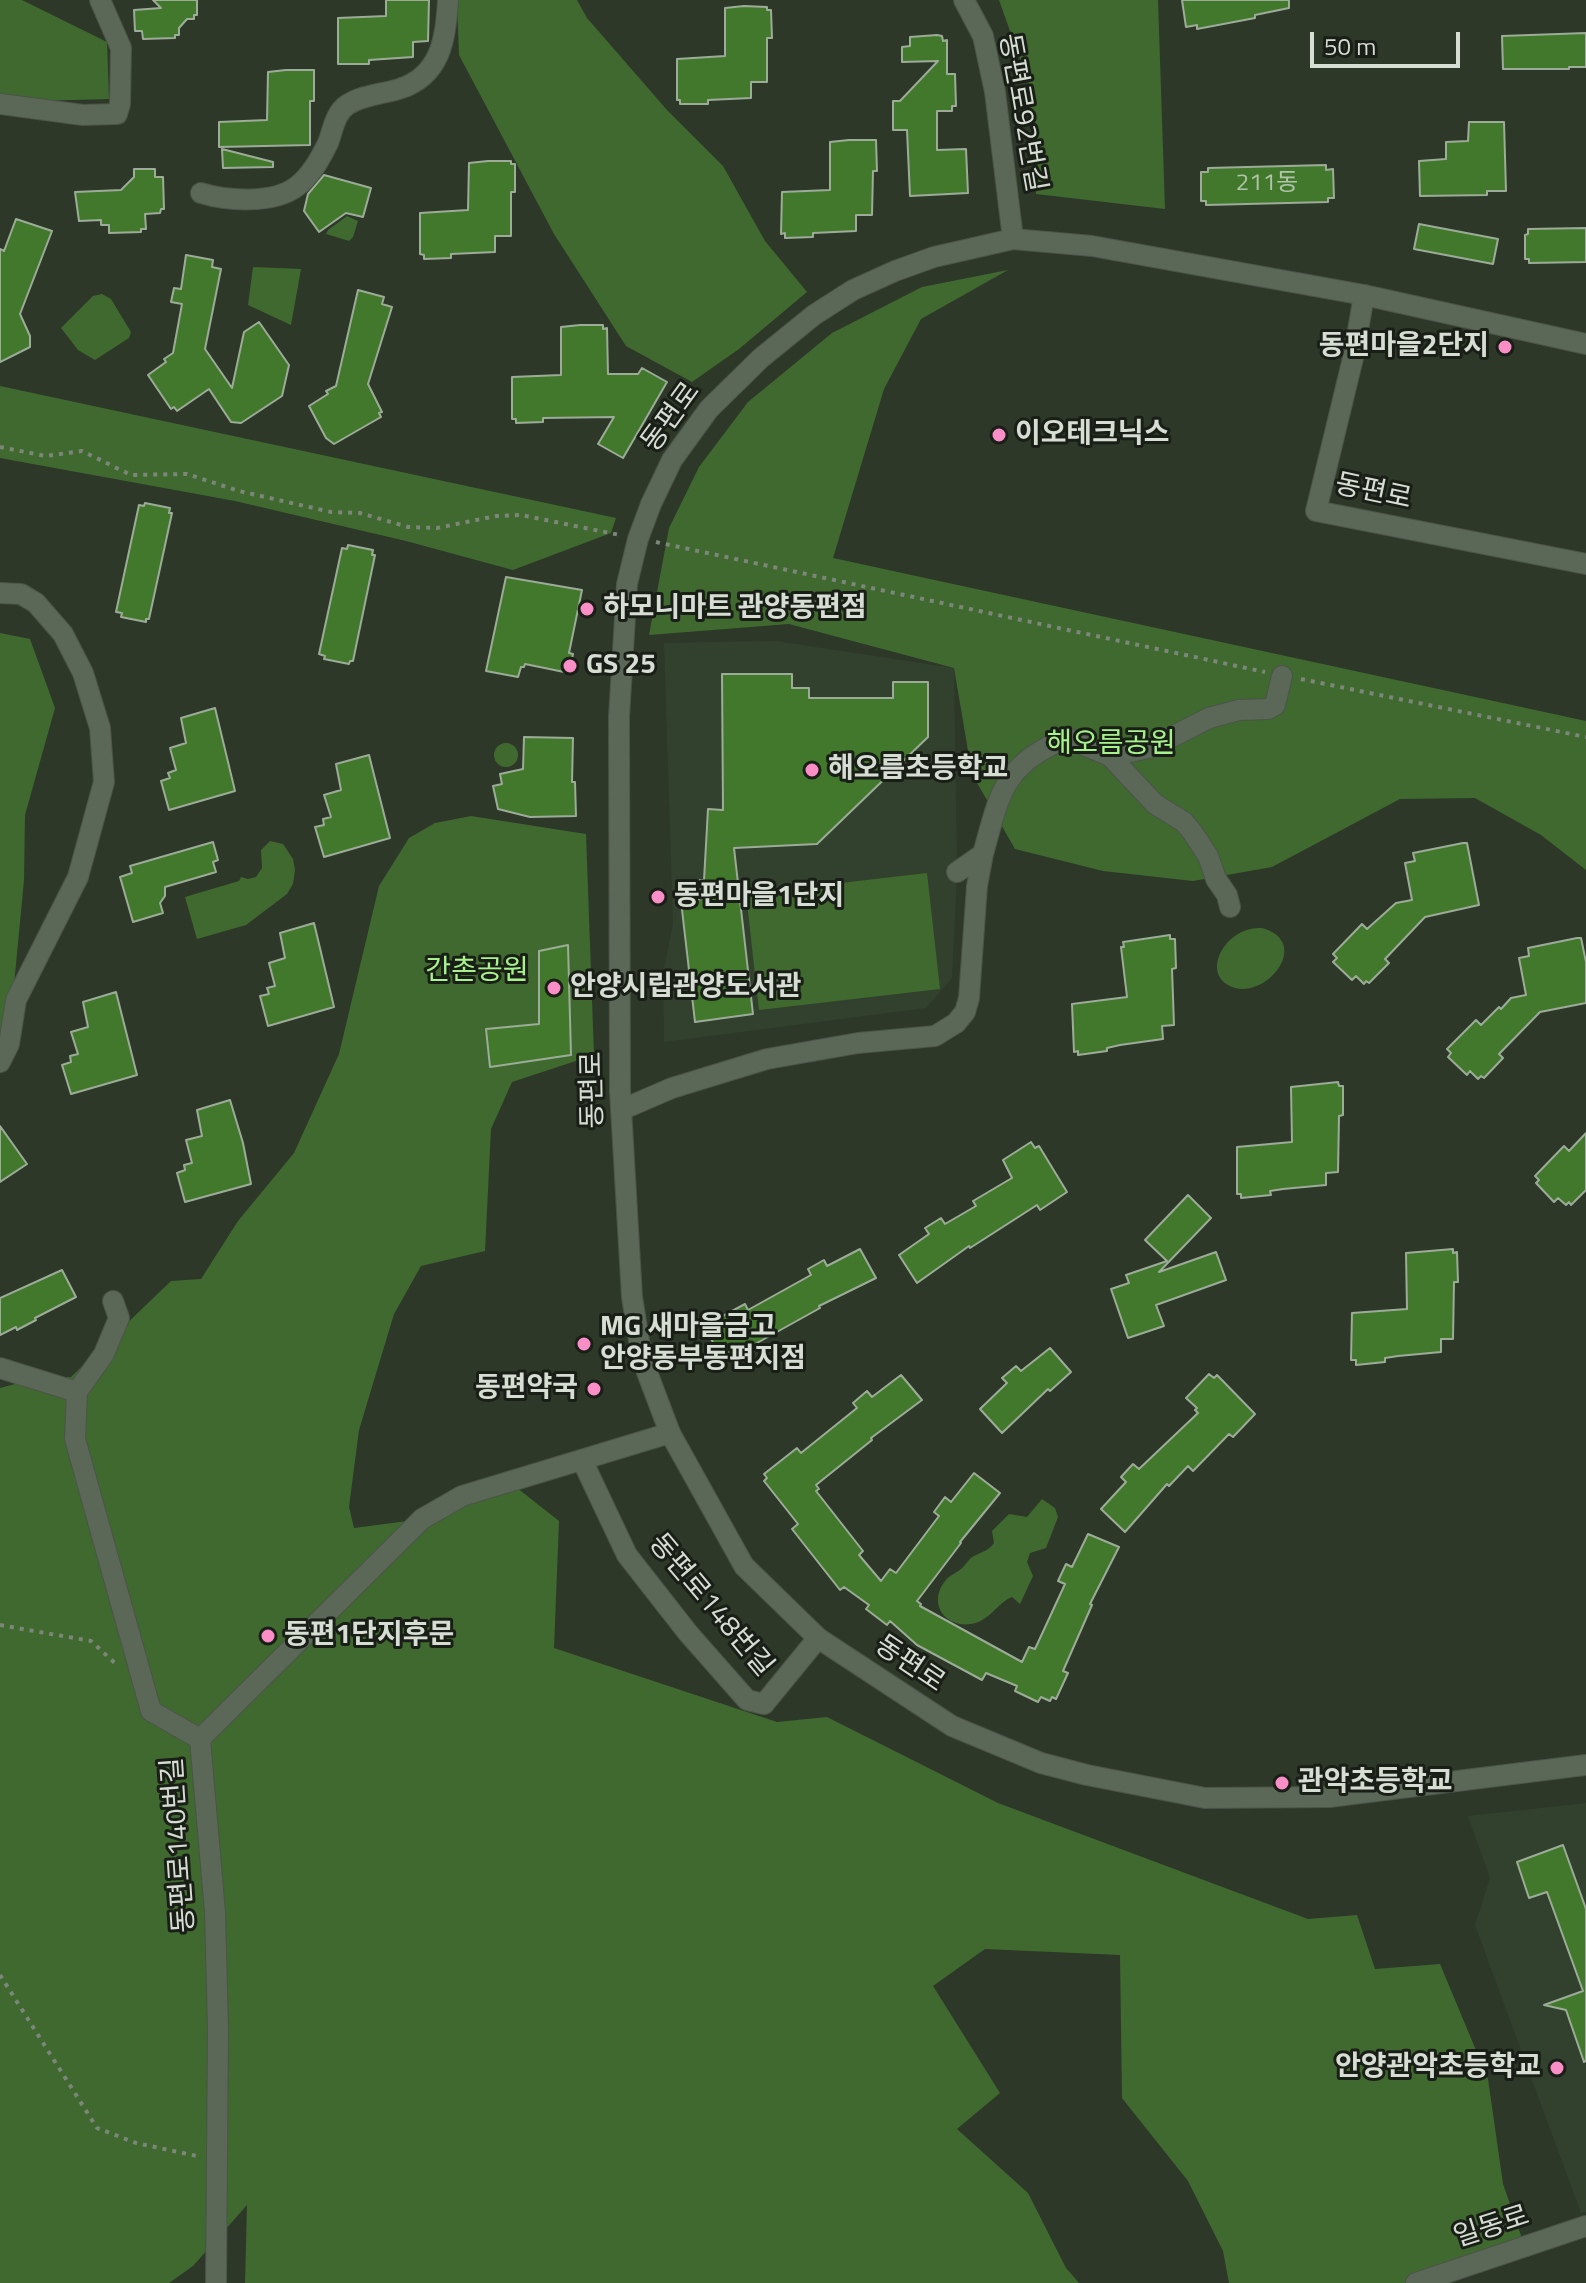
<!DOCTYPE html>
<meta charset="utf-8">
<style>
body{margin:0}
#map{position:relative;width:1586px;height:2283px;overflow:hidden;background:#2d3829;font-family:"Titillium Web",sans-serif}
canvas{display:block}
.scale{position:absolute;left:1310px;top:32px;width:150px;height:36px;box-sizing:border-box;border:4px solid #d6ddd3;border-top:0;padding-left:10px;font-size:24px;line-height:28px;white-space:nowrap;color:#d6ddd3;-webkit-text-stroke:6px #191e17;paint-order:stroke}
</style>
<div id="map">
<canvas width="1586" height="2283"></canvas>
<div class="scale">50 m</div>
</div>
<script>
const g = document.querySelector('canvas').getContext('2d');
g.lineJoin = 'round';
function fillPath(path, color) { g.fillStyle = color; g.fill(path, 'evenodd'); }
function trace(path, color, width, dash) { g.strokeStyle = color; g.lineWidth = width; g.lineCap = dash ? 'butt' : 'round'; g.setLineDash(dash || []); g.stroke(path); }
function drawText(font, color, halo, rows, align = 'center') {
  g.font = font + ' "Titillium Web","Noto Sans KR",sans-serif'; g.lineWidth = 6; g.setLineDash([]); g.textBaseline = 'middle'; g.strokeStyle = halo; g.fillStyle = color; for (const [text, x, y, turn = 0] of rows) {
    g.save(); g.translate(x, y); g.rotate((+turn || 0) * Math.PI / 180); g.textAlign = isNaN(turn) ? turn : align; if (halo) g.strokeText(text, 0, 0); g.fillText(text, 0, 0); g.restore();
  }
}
fillPath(new Path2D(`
 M776,641L954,668L957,872L952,978L926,1008L664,1042L663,974L673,924L664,643Z
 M1586,1803V2212L1581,2213L1475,1925L1490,1878L1468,1816Z`), '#32412d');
fillPath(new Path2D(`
 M0,0H22L107,42L109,99L0,102Z
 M457,0H577L587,18L667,110L723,166L765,241L807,292L739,349L692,382L626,346L554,234L459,55Z
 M999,0H1158L1165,209L1036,194L1029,84Z
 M347,216L358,221L353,237L349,241L326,234L328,230Z
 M253,267L301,269L291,325L248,305Z
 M1008,270L921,319L884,389L833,558L1586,721V870L1541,835L1475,798L1400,799L1272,867L1193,881L1103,871L1015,849L972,774L954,668L789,624L649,635L669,528L699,467L748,402L832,333L922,287Z
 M102,294L111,299L131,332L129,338L95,360L78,350L61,328L93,296Z
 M0,386L616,518L611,533L513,570L406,541L235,501L0,458Z
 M0,633L30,639L55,708L25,815L24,880L12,1006L0,1033Z
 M494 755a12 12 0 1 1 24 0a12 12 0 1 1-24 0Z
 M471,816L586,834L594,1055L512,1082L491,1129L485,1251L421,1266L394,1314L359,1430L349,1507L354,1528L423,1519L512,1484L559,1521L554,1648L777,1722L827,1717L998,1803L1308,1919L1357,1915L1375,1969L1440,1964L1488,2079L1503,2184L1524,2244L1422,2283H1229L1223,2251L1188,2181L1122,2098L1120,1955L985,1949L933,1986L1000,2093L957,2129L1028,2193L1066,2268L1079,2283H245L247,2205L193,2266L169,2283H0V1388L30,1380L71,1377L171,1281L201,1279L238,1221L294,1153L339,1054L379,886L409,838L435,823Z
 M270,841L283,844L293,859L295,870L293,884L287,894L246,925L197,939L185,897L239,881L241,877L248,879L256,877L262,868L261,850Z
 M927,873L940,989L759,1010L746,894Z
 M1262,928C1315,943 1262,1005 1228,985C1206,972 1221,943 1238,934C1246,929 1253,928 1262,928Z
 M1042,1499L1055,1508L1058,1517L1046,1548L1030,1553L1027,1562L1033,1576L1020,1604L1012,1597C997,1603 990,1621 971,1624C944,1628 927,1602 946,1580C950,1575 956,1573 961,1569C965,1566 969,1558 974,1556C983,1551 987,1552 994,1543L992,1531L1009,1514L1027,1517Z`), '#406930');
const building = new Path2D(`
 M153,0H197V15H194V19H187L179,28V35H175V38L143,39L142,31H135L134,10L161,8Z
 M386,0H429L428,41L413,42V57L369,60V64H338V18L386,16Z
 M1182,0H1289V8L1255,15V18L1197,29V25L1186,27Z
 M744,6L767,7V10H771L772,38H767V82H751V98L708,100V104H680V100H677V59L725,56V8Z
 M1586,33V67H1569V69H1503L1502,36Z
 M937,35L942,36L943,41L947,40V74H955L956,106H952V111H937V150L966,149L968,193L910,196L907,130H893V101H900L938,61L902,62V47L910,46V37Z
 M286,70H314V101H310V145L219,147V122L267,120L268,72Z
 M1469,122H1504L1506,191H1487V195L1420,196L1419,161L1446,159V142L1468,141Z
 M849,140H876L877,171H873L872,215H856V231L813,233V237L785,238V233L781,234L782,192L830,190V142Z
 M222,149L273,162V167L223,168Z
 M488,161H511V164H515V192H511V236H495V252L451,254V258L424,259V255L420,254V213L468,210L469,163Z
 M1326,165V170L1333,169L1334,198H1328V202L1206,205V201H1201V172H1208V168Z
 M134,169H155V177H163L164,209H161L160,213L145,214L146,229H141V232L109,233V225H101V220L79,221L75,192L121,190L134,177Z
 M324,175L371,188L363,217L346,213L319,232L304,211L308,194Z
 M16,219L52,231L20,314L30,336V347L0,362V249L4,251Z
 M1419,224L1498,239L1493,264L1414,249Z
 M1586,228V262L1529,263V259H1525V235L1528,234V229Z
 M186,255L213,260L212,267L221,269L205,349L232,388L244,332L259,322L289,365L282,396L241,423L231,422L209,389L177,411L174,407L171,409L148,375L166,362L164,359L173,353L182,304L171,302L174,288L181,289Z
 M358,290L384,297L382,304L392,307L368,384L382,412L379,413L381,417L334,444L326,438L309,406L328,394L326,391L336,386Z
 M580,325H603V329L607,328L608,374H638L642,368L667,382L623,458L598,444L614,417L543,418V422L516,423V419H512V377L561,375V327Z
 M145,503L170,508L169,513H172L149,619H146V622L121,617L122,613L116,612L139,505L144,506Z
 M348,545L373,550L372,555H375L353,661H350L349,664L324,659L325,656L319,654L342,548L347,549Z
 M506,577L582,590L569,653L573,654L569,673L525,664L524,667H521L518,677L486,671Z
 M722,674H792V688H809V698H893V682H928V737L817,844L734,848L753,1014L695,1022L681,901L703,899L700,880H704L708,809L723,810Z
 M215,708L235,791L169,810L161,781L170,778L168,773L176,770L170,748L186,743L181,718Z
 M524,737L573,738L572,782H575L576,816L530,817L498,809L493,786L502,784L500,774L523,769Z
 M369,755L390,838L324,857L315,827L324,825L323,819L331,817L324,795L341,790L336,764Z
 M213,842L218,860L213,862L216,872L165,887V896L160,903L163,913L133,922L120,877L132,873L130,866Z
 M1463,843H1467L1479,905L1425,917L1385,959L1389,963L1369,983L1366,981L1364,984L1356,976L1352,980L1333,962L1337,958L1333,954L1362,924L1367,929L1396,903L1412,900L1405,863L1415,861L1413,853Z
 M314,923L334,1007L268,1026L260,996L269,994L267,988L275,986L269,963L285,958L280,933Z
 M1170,935V939H1175L1176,968L1172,969L1174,1025L1162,1026L1163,1039L1120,1045L1107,1048V1051L1078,1055V1051L1074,1052L1072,1004L1127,997L1121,947H1124L1123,942Z
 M1577,938H1581L1586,962V1003L1540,1012L1499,1054L1503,1058L1484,1078L1481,1076L1478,1079L1470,1071L1467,1075L1448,1057L1451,1053L1447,1049L1476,1020L1481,1025L1499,1007L1501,1009L1511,998L1526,995L1519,958L1529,956L1528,948Z
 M568,945L571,1055L490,1067L486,1029L539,1024V951Z
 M116,992L137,1075L71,1094L62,1065L71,1062L70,1056L78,1054L71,1032L88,1027L83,1002Z
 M1338,1082L1339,1086H1343V1115L1339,1116L1338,1172L1326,1173V1185L1283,1189L1270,1191L1271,1195L1241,1198V1194H1237V1147L1292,1142L1291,1087Z
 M230,1100L243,1143L251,1184L185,1202L177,1173L185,1170L184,1165L192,1163L186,1140L202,1136L197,1110Z
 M0,1126L27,1164L0,1182Z
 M1586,1133V1190L1571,1205L1569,1202L1566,1205L1558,1198L1554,1202L1536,1183L1539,1180L1535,1176L1564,1146L1569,1151Z
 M1031,1142L1035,1148L1039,1146L1067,1192L1040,1210L1037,1205L970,1248L969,1246L917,1283L899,1255L929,1234L925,1228L941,1218L945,1224L976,1206L973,1201L1012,1178L1003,1160Z
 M1188,1195L1211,1218L1159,1272L1216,1252L1226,1280L1156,1305L1164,1326L1128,1338L1111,1289L1129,1283L1126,1275L1167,1261L1145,1240Z
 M860,1249L876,1278L819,1306L820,1308L757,1343L760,1348L735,1362L733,1358L729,1360L724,1351L719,1354L707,1331L711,1328L708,1324L745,1304L748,1310L811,1275L808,1269L824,1260L827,1266Z
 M1453,1249V1253L1457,1252L1458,1282H1454L1453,1339H1441V1352L1398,1356L1385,1358V1362L1356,1365V1360H1351L1352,1313L1407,1309L1406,1253Z
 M62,1270L76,1297L35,1318L36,1320L17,1330L16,1327L0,1335V1298Z
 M1050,1348L1071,1372L1050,1391L1048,1389L1002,1433L980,1409L1007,1383L1002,1378L1016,1366L1021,1371Z
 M1209,1374L1214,1378L1217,1375L1255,1414L1233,1437L1229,1434L1193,1471L1188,1466L1169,1486L1167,1484L1125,1532L1101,1509L1126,1482L1121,1477L1133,1464L1139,1469L1198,1413L1195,1410L1197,1408L1186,1398Z
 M901,1375L922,1400L871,1438L872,1440L816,1485L819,1489L816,1491L863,1551L859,1555L881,1581L890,1569L896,1573L939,1516L934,1512L945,1497L951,1502L974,1473L1000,1493L960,1542L961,1543L917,1601L921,1604L920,1606L1022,1662L1029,1647L1035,1649L1065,1584L1058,1581L1066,1564L1072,1567L1088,1534L1119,1547L1090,1604L1092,1605L1063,1671L1068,1673L1056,1699L1052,1697L1050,1701L1041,1697L1038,1702L1015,1691L1017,1686L986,1673L982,1680L917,1645L890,1621L887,1625L866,1609L869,1605L844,1587L840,1590L792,1529L798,1524L764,1481L767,1478L764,1474L797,1448L801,1453L857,1408L853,1403L867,1391L872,1397Z
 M1563,1845L1586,1909V2061L1584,2062L1566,2010L1544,2005L1583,1991L1547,1892L1529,1898L1517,1862Z`);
fillPath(building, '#41782b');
trace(building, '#9dab99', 2);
const street = new Path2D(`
 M964,0L983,36L995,92L1013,239
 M0,104L83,115L117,114L120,104L121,48L100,0
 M201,193C227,201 273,204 296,187C311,176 320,159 328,143C333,130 335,113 347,105C362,95 382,94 399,89C441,76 446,38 448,0
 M1364,295L1354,354L1316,511L1586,564
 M0,593L21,594L36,603L63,634L83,673L100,728L104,782L78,877L16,1000L9,1044L0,1062
 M1110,756L1155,804L1184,822L1193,833L1208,856L1216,879L1227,895L1230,907
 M957,872L983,854C1000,793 1003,764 1067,738L1110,756L1121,754L1152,747L1209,718L1239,710L1268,709L1275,705L1282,676
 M621,1110L672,1088L767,1059L858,1043L935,1036L956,1023L965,1012L969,998L977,886L983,854
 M113,1301L119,1318L104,1354L77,1392L75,1439L151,1711L200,1739
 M0,1368L77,1392
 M582,1460L627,1555L688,1633L747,1700L764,1704L818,1638
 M216,2283L218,2029L215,1912L200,1739L422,1519L462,1496L670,1433`);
const secondary = new Path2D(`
 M1586,344L1364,295L1092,246L1013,239L934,257L895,271L853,290L814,315L761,358L709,409L672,460L651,504L638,539L627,584L619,717L620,1091L632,1297L642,1359L670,1433L744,1566L818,1638L952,1726L1041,1763L1087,1775L1205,1798L1329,1797L1586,1765
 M1416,2283L1586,2226`);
trace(street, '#4b5448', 22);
trace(secondary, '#4b5448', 22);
trace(new Path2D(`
 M0,447L46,456L82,451L131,475L187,474L239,491L331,512L360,513L408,527L437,528L496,516L521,515L620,535
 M656,542L1265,672
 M1301,679L1586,737
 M0,1625L91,1641L117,1665
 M0,1975L97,2128L136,2143L197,2156`), '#7c8679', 4, [4, 6]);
trace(street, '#5b6757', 20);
trace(secondary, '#5b6757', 20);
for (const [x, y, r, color] of [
 [1505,347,8,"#fa8fc8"],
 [999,435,8,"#fa8fc8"],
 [587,609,8,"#fa8fc8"],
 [570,666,8,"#fa8fc8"],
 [812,770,8,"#fa8fc8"],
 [658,897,8,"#fa8fc8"],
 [554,988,8,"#fa8fc8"],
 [584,1344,8,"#fa8fc8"],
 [594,1389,8,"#fa8fc8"],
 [268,1636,8,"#fa8fc8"],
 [1282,1783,8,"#fa8fc8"],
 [1557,2068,8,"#fa8fc8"]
]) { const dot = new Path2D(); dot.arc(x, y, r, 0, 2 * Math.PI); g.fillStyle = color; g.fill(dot); trace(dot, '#191e17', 3); }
drawText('24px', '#b1c4a9', null, [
 ["211동",1267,184]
]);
drawText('28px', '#d6ddd3', '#191e17', [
 ["동편로92번길",1021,113,80],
 ["동편로",672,418,-54],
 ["동편로",1373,493,12],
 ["동편로",594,1090,-91],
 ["동편로148번길",710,1606,50],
 ["동편로",909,1665,34],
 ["동편로140번길",180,1845,-94],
 ["일동로",1492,2228,-18]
]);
drawText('bold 28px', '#d6ddd3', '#191e17', [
 ["동편마을2단지",1489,347,"right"],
 ["이오테크닉스",1015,435],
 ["하모니마트 관양동편점",603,609],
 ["GS 25",586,666],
 ["해오름초등학교",828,770],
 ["동편마을1단지",674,897],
 ["안양시립관양도서관",570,988],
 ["MG 새마을금고",600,1328],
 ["안양동부동편지점",600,1360],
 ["동편약국",578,1389,"right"],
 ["동편1단지후문",284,1636],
 ["관악초등학교",1298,1783],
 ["안양관악초등학교",1541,2068,"right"]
], 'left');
drawText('28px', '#a7f28c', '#191e17', [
 ["해오름공원",1111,745],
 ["간촌공원",477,972]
]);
</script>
